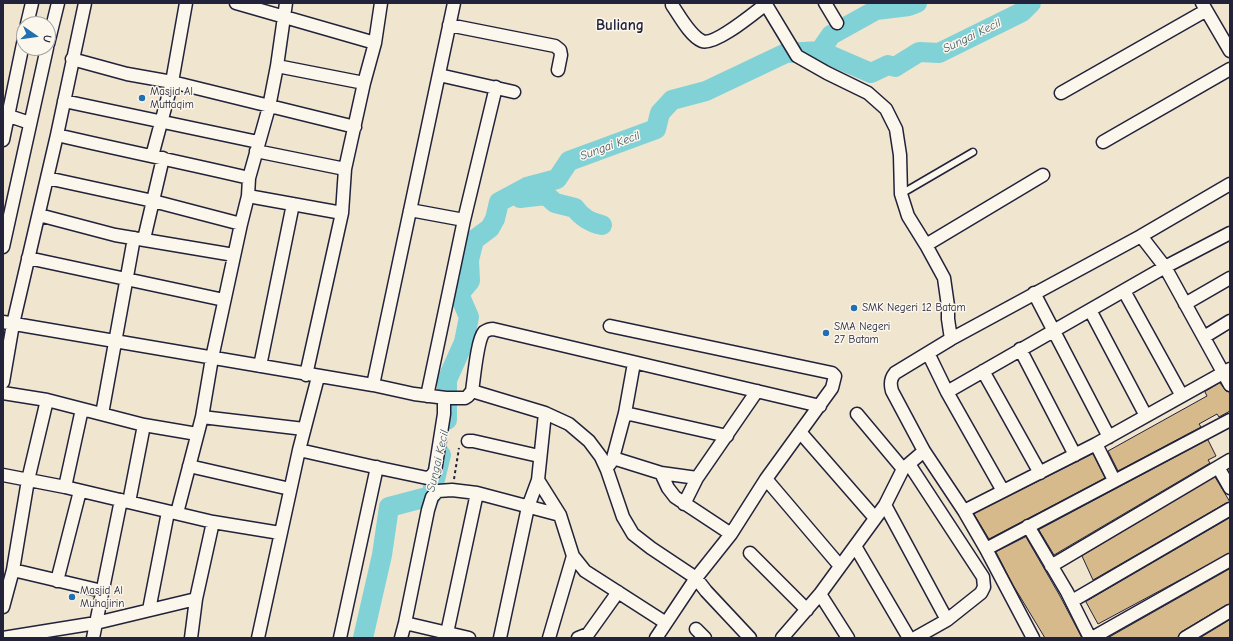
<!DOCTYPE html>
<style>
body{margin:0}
#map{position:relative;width:1233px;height:641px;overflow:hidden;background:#f0e5cf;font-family:"Comic Neue",sans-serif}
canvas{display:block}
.frame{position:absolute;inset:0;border:4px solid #22223b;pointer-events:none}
.north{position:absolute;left:16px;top:16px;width:40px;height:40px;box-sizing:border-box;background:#fbf7ec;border:1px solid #a4a2a5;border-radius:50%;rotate:103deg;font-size:11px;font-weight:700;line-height:16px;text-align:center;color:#22223b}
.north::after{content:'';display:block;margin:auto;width:14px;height:18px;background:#1f6fb2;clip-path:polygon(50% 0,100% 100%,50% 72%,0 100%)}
</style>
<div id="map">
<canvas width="1233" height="641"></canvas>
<div class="frame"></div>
<div class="north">U</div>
</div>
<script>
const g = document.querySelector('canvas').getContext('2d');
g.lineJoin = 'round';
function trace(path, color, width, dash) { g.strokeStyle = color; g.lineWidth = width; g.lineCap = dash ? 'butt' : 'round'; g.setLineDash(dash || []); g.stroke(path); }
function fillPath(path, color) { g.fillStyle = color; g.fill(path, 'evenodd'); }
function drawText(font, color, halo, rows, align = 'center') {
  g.font = font + ' "Comic Neue",sans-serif'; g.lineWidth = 3; g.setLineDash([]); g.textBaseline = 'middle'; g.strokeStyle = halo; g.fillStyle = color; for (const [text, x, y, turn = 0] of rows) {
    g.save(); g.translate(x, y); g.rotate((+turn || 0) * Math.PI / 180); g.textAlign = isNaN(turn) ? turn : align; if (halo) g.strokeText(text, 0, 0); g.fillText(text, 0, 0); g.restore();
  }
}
trace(new Path2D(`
 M820,51L831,35L876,10L909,6L917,3
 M520,198L546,195L555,203L575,208C581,217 592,223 602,225
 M447,420V380L464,342L469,317L459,294L470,281L469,260L474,240L490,228L495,219L499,202L527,187L557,179L569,161L656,129L660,113L672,100L706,91L786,53L820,51L871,73L888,65L895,67L919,52L939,53L1022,12L1031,3
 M363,638L382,555L389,507L431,496L441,455`), '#81d2d7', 20);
const building = new Path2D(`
 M1220,383L1226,391L1230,392V411L1219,417L1217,414L1199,424L1201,427L1118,471L1108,451L1207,396L1205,392Z
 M1208,440L1216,456L1208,460L1210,463L1054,555L1039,530Z
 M1093,454L1105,478L989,539L974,514Z
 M1215,477L1230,502L1226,503L1093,580L1082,556Z
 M1230,518V553L1098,624L1086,602Z
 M1026,537L1060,596L1082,638H1045L1013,585L996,552Z
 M1230,569V604L1226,605L1181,632L1178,638H1108Z
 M1230,620V638H1200Z`);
fillPath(building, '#d6ba8b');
trace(building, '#22223b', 1);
const lane = new Path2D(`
 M901,194L973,152`);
const street = new Path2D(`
 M236,3L375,43
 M765,3L797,56L827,73L868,93L886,109L896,129L900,155L901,194L908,216L926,245L944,278L948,306V319L951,339
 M825,3L837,23
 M1202,3L1230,51
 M672,5C679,15 690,36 702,41C715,46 754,13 766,4
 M27,24L32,3
 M449,25L555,46L560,50L561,55L558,70
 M48,44L58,3
 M72,59L127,74L172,82L355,127
 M277,66L364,83
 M439,75L514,92
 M1061,93L1205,11
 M64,101L258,142
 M3,114L30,123
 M57,135C121,150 185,163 249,178
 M3,140L24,39
 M1103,142L1230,69
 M256,151L345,169
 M152,156L172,82L186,3
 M47,178L153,201L241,224
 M248,196L342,213
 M410,210L464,220
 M39,215L115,235L234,255
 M1141,236L1165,267L1230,385
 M144,239L163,158
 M926,245L1043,175
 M3,247L47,48
 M28,258L224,300
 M1124,291L1182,396
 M1034,293L1109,437
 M1185,304L1230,278
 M1090,310L1146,416
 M3,322L373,385L414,394L446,398H465L468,396L472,391L545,413L569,424L589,441L601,457L607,470L623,517L633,534L651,548L696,578L706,591L750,638
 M610,326L832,373L835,376L832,388L766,479L731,534L696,578L656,638
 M1204,337L1230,321
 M1020,349L1075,455
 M928,353L947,392L1003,491
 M260,366L293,204
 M983,371L1040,473
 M306,375L342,213L345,169L364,83L375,43L381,3
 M3,382L13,324L57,135L85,3
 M373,385L454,3
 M472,391C474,379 477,340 484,332C487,330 490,329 493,329L820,406
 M947,392L1165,267L1230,233
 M3,393L47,400L144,425L197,434
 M427,396L464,220L496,87
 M625,413L727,436
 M102,414L134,238
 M857,414L903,469
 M202,417L304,429
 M800,432L875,518
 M468,441H473L539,456
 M1096,444L1114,480
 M299,450L370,466L427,478C431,477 433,475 435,471L444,414V398
 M613,458L661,473L668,488L675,497L731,534
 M610,464L613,458L625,413L634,363
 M909,464L983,577L984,587L981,593L947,620L915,638
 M189,466L290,489
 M1218,467L1230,488
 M661,473L697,478
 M3,475L65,487L213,522L280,533
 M766,479L840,566
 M538,480L560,515L573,556L585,571L666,623
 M65,487L82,409
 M129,502L144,425
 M684,504L697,478L757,391
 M885,505L947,620
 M964,511L1096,444L1230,369
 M177,513L202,417L212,358L241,224L248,196L249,178L269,107L277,66L286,3
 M1028,526L1067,592L1090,638
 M855,546L909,638
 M986,549L1230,420
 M750,553L807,610
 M1051,566L1230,460
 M13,570L102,591
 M57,581L80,491
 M820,594L848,638
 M1072,601L1230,509
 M3,607L13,570L28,480L47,400
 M149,610L168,512
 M405,623L469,638
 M696,629L705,638
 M447,633L477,493
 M3,638L96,623L196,599
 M93,638L121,500
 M191,638L196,599L213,522
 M258,638L299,450L318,377
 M340,638L377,467
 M401,638L405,623L428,510L432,497L438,491L452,490L477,493L560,515
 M500,638L528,507L538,480L545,413
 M549,638L573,556
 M578,638L588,634L618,592
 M782,638L820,594L885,505L903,469L924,451
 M1033,638L986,549L964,511L924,451L892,391C890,384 890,379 895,373L951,339L1141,236L1230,184
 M1092,638L1230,560
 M1185,638L1230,611`);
trace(lane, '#22223b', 9);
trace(street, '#22223b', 15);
trace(new Path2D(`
 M454,479L459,448`), '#22223b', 2, [3, 3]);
trace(lane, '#fbf7ec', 6);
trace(street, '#fbf7ec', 12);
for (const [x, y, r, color] of [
 [142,98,4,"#1f6fb2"],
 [854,308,4,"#1f6fb2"],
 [826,333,4,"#1f6fb2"],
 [72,597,4,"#1f6fb2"]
]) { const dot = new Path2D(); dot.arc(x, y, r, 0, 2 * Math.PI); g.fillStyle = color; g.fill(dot); trace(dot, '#fbf7ec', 1.5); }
drawText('11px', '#22223b', '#fbf7ec', [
 ["Masjid Al",150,92],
 ["Muttaqim",150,105],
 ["SMK Negeri 12 Batam",862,308],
 ["SMA Negeri",834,327],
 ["27 Batam",834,340],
 ["Masjid Al",80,591],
 ["Muhajirin",80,604]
], 'left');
drawText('italic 12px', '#3e576a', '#fbf7ec', [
 ["Sungai Kecil",972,36,-26],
 ["Sungai Kecil",610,146,-20],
 ["Sungai Kecil",438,461,-77]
]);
drawText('bold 15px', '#22223b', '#fbf7ec', [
 ["Buliang",620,26]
]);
</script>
